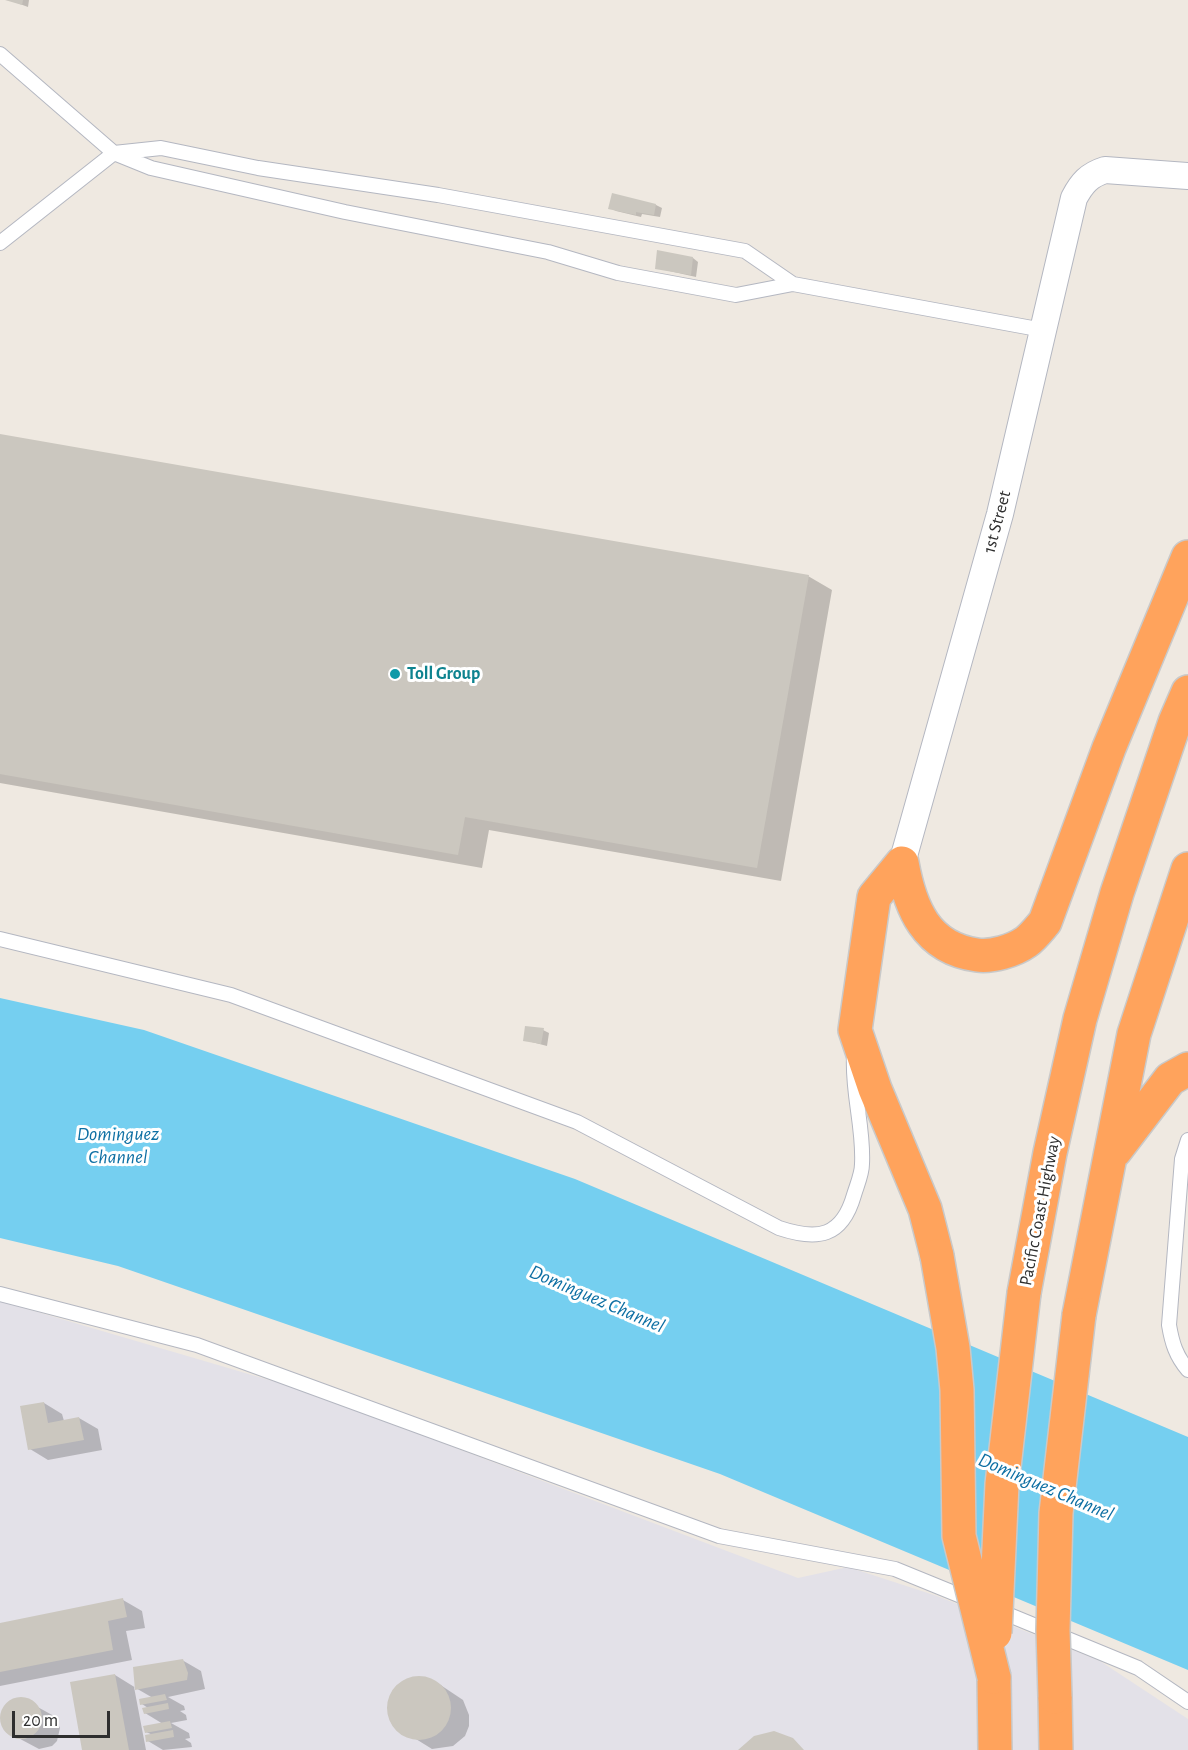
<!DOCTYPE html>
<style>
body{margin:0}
#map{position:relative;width:1188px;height:1750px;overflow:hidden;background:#efe9e1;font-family:"Alegreya Sans",sans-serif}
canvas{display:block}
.scale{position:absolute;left:12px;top:1711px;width:98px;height:27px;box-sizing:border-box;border:3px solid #2e2e2e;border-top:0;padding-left:8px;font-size:18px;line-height:21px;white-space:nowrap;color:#2e2e2e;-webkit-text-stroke:4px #fff;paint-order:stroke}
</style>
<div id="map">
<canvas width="1188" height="1750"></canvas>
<div class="scale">20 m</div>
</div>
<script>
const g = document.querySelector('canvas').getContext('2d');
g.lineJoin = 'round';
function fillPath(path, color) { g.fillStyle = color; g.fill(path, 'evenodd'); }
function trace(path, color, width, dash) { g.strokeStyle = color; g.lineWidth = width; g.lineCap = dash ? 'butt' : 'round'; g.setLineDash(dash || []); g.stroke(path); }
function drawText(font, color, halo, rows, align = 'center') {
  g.font = font + ' "Alegreya Sans",sans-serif'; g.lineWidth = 6; g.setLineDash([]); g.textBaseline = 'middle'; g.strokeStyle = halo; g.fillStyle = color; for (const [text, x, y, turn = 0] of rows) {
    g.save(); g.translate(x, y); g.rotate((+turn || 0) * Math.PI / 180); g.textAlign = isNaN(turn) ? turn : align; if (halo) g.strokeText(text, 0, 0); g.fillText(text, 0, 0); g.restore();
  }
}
fillPath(new Path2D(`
 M0,1301L303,1390L798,1578L848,1567L937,1596L1100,1661L1188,1719V1750H0Z`), '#e3e1e8');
fillPath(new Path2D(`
 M0,998L144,1030L575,1179L1188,1437V1670L720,1474L118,1266L0,1238Z`), '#75cff0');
fillPath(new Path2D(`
 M9,0H29L28,7Z
 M613,195L656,205L662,208L660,217L642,214L641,217L616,211L610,208Z
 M693,258L698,262L696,277L656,268Z
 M0,435L808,576L832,590L781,881L489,830L482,868L0,783Z
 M543,1030L549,1033L547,1046L524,1040Z
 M44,1403L62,1414L64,1421L79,1418L98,1429L102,1450L48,1460L30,1449Z
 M123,1600L142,1611L145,1628L126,1631L132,1660L0,1686V1624Z
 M182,1660L201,1671L205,1689L168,1697L184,1706L185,1710L180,1711L186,1715L187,1720L171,1723L189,1733L190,1738L185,1739L191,1743L192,1747L163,1750L148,1741L153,1735L146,1732L163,1724L145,1713L148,1708L142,1704L153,1698L134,1687L146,1750H84L115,1675L136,1688Z
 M421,1677L436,1682L463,1700L469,1715V1726L465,1736L453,1746L432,1749L395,1726L389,1706L397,1687L410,1678Z
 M23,1699L54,1716L60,1728L57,1741L52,1746L39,1749L7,1732L1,1720L5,1707L10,1702Z`), '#0003');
fillPath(new Path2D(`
 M5,0H23L22,5Z
 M612,193L656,204L654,215L636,212V215L608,209Z
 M657,250L693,257L691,275L655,269Z
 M0,434L809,575L757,868L465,817L458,855L0,774Z
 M525,1026L544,1028L541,1044L523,1041Z
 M44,1402L48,1423L79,1417L84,1440L28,1450L20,1406Z
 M123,1598L127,1617L108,1621L113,1650L0,1672V1623Z
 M183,1659L188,1673L187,1680L135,1690L133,1667Z
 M115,1674L129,1750H82L70,1682Z
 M387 1708a32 32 0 1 1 64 0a32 32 0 1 1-64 0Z
 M165,1694L167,1700L140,1705L139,1699Z
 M0 1718a21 21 0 1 1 42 0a21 21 0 1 1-42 0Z
 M168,1703L169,1709L144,1714L142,1708Z
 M170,1721L172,1728L145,1733L143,1726Z
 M173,1730L174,1737L146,1742L145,1735Z
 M774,1731L793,1738L804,1750H738L754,1736Z`), '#cbc7bf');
const lane = new Path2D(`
 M0,54L114,153L151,168L345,212L548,252L618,273L736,295L793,284L1043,330
 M0,243L114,153L161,148L258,168L438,195L745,251L793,284
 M0,939L231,995L577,1122L779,1228C818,1241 842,1237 854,1195C857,1185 862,1174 862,1164C864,1128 852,1093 854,1057
 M1188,1140L1182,1159L1169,1325C1172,1343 1176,1356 1188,1370
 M0,1294L197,1345L719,1536L895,1569L971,1600
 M997,1610L1138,1668L1188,1702`);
const street = new Path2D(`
 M902,863L1000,514L1074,198C1082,183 1089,175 1105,170L1188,176`);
const highway = new Path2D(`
 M902,863C910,908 926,948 977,955C992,957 1013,951 1026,942C1033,937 1039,929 1045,922L1109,748L1188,557
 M902,863L874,897L855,1030L875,1089L925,1209L937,1256
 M1115,1151L1170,1079L1188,1069
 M1024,1293L1050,1153L1080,1019L1117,893L1175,722L1188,692
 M1079,1315L1134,1034L1188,869
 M994,1677L995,1750
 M1055,1697L1056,1750`);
trace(lane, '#b4b7c1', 16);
trace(street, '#b4b7c1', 28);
trace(highway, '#c9c9c9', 36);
trace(lane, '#fff', 14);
trace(street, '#fff', 26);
trace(highway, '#ffa35c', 33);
const highwayBridge = new Path2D(`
 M937,1256L953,1348L957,1390L959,1536L994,1677
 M995,1633L1002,1484L1024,1293
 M1055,1697L1053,1630L1056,1513L1079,1315`);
trace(highwayBridge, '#c9c9c9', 36, []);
trace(highwayBridge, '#ffa35c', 33);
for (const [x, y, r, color] of [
 [395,674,6,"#0f9aa8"]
]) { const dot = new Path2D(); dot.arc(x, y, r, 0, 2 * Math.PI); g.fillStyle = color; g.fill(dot); trace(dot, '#fff', 2); }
drawText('18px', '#2e2e2e', '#fff', [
 ["1st Street",997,522,-75],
 ["Pacific Coast Highway",1040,1211,-79]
]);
drawText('bold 18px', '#0d838f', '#fff', [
 ["Toll Group",407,674]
], 'left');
drawText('italic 20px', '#0d6fa3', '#fff', [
 ["Dominguez",118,1134],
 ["Channel",118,1157],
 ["Dominguez Channel",597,1299,23],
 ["Dominguez Channel",1046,1487,23]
]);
</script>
